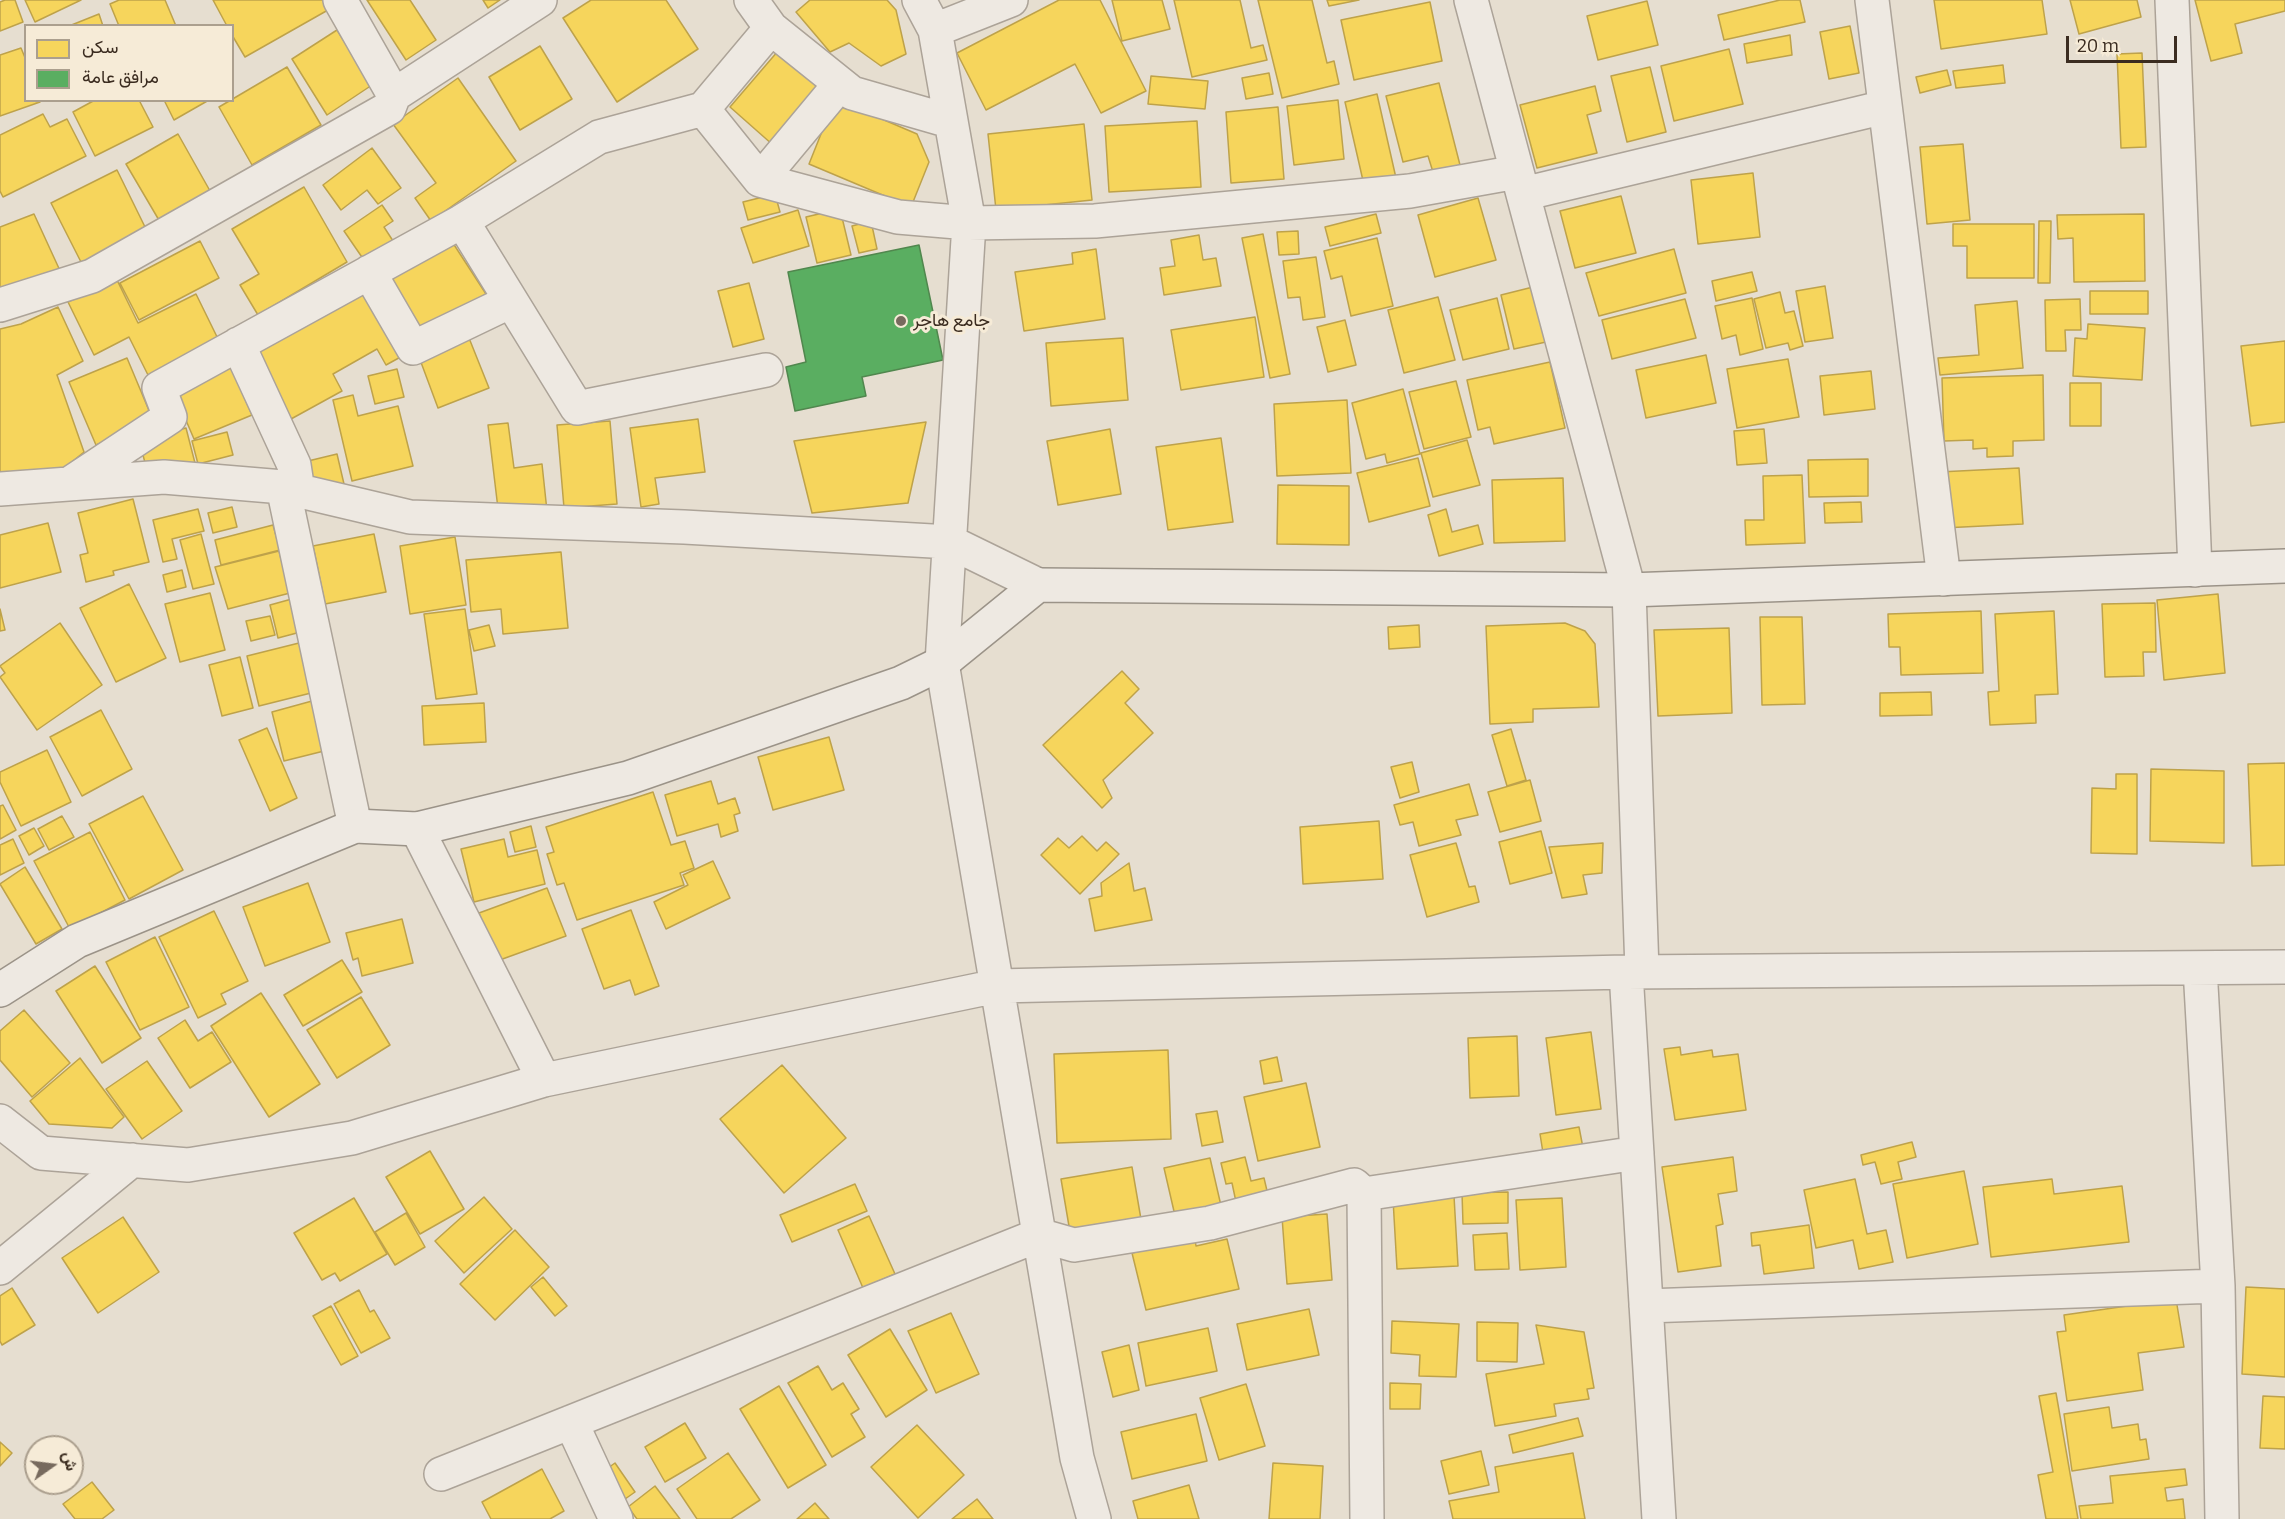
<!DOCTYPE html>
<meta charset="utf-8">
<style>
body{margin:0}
#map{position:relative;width:2285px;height:1519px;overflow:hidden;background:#e6ded0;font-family:Bitter,Vazirmatn,serif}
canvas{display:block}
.legend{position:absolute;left:24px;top:24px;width:210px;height:78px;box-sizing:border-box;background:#f6ebd7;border:2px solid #ab9f8e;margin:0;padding:8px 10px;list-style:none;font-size:18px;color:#3b2c20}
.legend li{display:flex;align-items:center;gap:12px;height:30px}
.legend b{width:30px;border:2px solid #ab9f8e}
.north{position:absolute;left:24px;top:1435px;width:60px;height:60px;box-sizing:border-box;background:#f6ebd7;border:2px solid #ab9f8e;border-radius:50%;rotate:76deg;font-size:16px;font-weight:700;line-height:24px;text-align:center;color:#3b2c20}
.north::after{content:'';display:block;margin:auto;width:21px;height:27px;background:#776a5e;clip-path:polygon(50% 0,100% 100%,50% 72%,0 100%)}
.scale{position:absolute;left:2066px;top:36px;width:111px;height:27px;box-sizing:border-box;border:3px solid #3b2c20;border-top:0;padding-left:8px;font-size:18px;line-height:21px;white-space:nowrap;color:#3b2c20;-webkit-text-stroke:4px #f6ebd7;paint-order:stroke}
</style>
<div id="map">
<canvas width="2285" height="1519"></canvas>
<ul class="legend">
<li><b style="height:16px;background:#f6d55c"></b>سكن</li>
<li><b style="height:16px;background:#5aae61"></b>مرافق عامة</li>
</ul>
<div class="north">ش</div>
<div class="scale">20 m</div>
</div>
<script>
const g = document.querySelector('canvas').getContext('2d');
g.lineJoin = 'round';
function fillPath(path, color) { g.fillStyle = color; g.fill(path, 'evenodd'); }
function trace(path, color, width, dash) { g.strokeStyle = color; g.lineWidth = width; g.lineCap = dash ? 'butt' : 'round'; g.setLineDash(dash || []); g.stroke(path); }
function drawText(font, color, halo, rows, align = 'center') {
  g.font = font + ' Bitter,Vazirmatn,serif'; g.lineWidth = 6; g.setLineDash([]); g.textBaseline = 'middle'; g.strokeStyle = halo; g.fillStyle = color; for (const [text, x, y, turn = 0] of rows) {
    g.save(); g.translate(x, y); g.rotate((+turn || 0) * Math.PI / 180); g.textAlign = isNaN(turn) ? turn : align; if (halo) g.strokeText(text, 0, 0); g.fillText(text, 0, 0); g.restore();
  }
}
const homes = new Path2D(`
 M5,0H15L23,22L0,31V2Z
 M25,0H81L35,22Z
 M119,0H165L176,26H119L110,4Z
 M213,0H323L328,10L245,57L232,35V26H227Z
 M367,0H410L436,40L406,60Z
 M483,0H500L488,8Z
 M591,0H666L698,49L617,102L563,18Z
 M810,0H887L896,10L906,54L881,66L849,43L830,52L796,12Z
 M1059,0H1100L1146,91L1101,113L1075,64L986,110L957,53Z
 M1112,0H1162L1170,29L1122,41Z
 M1174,0H1240L1251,48L1263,45L1267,60L1192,77Z
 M1258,0H1312L1327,63L1334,61L1339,84L1282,98Z
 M1327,0H1359L1329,6Z
 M1780,0H1800L1805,22L1724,40L1718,15Z
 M1934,0H2042L2047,34L1941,49Z
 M2070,0H2137L2141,17L2079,34Z
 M2195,0H2285V11L2235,24L2242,53L2211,61Z
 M1647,1L1658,45L1598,60L1587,16Z
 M1430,2L1442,61L1354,80L1341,20Z
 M99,14L103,26H69Z
 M1850,26L1859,73L1829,79L1820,32Z
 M337,30L372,85L327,115L292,59Z
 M1790,35L1792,55L1747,63L1744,44Z
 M540,46L572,99L520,130L489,77Z
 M21,48L26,60V100L40,102L0,116V55Z
 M1729,49L1743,104L1674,121L1661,66Z
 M778,51L821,89L773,145L730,107Z
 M2142,53L2146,147L2121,148L2117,54Z
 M2003,65L2005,83L1956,88L1953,71Z
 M287,67L321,125L252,165L219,107Z
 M1650,67L1666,132L1627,142L1611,76Z
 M1947,70L1951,85L1920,93L1916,77Z
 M1269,73L1273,94L1246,99L1242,78Z
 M1151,76L1208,81L1205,109L1148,104Z
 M458,78L516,161L431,221L415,198L436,183L393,124Z
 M1439,83L1460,165L1433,172L1428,156L1403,162L1386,96Z
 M1595,86L1601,111L1587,115L1597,153L1537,168L1520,105Z
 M1377,94L1396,178L1364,185L1345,102Z
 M835,99L917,134L929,162L911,207L809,164Z
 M95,100H139L153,127L95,156L73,112Z
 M164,100H209L174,120Z
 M1338,100L1344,159L1294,165L1287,106Z
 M1278,107L1284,179L1231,183L1226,112Z
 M43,114L50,127L67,119L86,156L3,197L0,191V135Z
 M1197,121L1201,187L1109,192L1105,126Z
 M1084,124L1092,200L996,210L988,134Z
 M178,134L214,198L163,227L126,164Z
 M1963,144L1970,220L1927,224L1920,147Z
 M372,148L401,188L378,204L367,190L341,210L323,185Z
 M117,170L147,231L82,264L51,203Z
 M1753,173L1760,237L1698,244L1691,180Z
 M304,187L347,262L258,315L240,285L259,274L232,229Z
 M775,194L780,212L748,220L743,202Z
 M1621,196L1636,253L1575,268L1560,211Z
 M1478,198L1496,260L1435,277L1418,215Z
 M382,205L393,221L384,227L395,244L366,263L344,231Z
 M840,209L851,255L817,263L806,217Z
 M798,210L809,246L753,263L741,228Z
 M34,214L62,275L0,294V227Z
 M1376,214L1381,233L1330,246L1325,227Z
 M2144,214L2145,281L2074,282L2073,238L2058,239L2057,215Z
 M871,221L877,249L859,253L852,226Z
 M2039,221H2051L2050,283H2038Z
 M1953,224H2034V278H1967V246H1953Z
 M1298,231L1299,254L1279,255L1277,232Z
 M1263,234L1290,374L1270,378L1242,238Z
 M1199,235L1203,260L1216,258L1221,286L1164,295L1160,268L1175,266L1171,240Z
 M449,237L486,294L420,336L384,278Z
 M1377,238L1393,306L1351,316L1342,276L1331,279L1324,251Z
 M200,241L219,278L139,320L120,283Z
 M1096,249L1105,319L1024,331L1015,272L1073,264L1072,253Z
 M1674,249L1686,293L1599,316L1586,273Z
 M1316,257L1325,317L1303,320L1300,297L1288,298L1283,261Z
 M1752,272L1757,291L1716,301L1712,281Z
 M116,278L138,323L196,294L222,347L152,383L129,337L94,355L68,302Z
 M749,283L764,339L733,347L718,291Z
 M367,285L406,354L386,365L377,349L333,374L342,391L291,419L252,350Z
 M1825,286L1833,338L1805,342L1796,291Z
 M1533,287L1546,342L1514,349L1501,295Z
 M2090,291H2148V314H2090Z
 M1780,292L1785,313L1794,311L1803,346L1790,350L1788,343L1766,348L1754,299Z
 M1438,297L1455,360L1404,373L1388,310Z
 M1497,298L1509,349L1463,360L1450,310Z
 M1752,298L1763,349L1740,355L1736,335L1722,339L1715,306Z
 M1685,299L1696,338L1612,359L1602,320Z
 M2080,299L2081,330H2065L2066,351H2046L2045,300Z
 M2017,301L2023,368L1940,375L1938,358L1979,355L1975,305Z
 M58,307L83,361L57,375L84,452L56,475L0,481V329L21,324Z
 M1255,317L1264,377L1181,390L1171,330Z
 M1345,320L1356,365L1328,372L1317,327Z
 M2088,324L2145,328L2142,380L2073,376L2075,338L2087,339Z
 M469,338L489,388L438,408L419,357Z
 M1123,338L1128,400L1051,406L1046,343Z
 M2285,341V422L2251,426L2241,346Z
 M1706,355L1716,403L1646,418L1636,370Z
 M127,358L153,420L96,445L69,382Z
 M1788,359L1799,417L1737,428L1727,369Z
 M1550,362L1565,428L1494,444L1490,427L1478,430L1467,380Z
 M230,365L252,415L194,439L173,390Z
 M397,369L404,397L375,404L368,376Z
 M1871,371L1875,409L1824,415L1820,376Z
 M2043,375L2044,440L2013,441V456L1987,457V448L1973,449V440L1944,441L1942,378Z
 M1456,381L1471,437L1424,449L1409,392Z
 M2070,383H2101V426H2070Z
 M1403,389L1420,454L1387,463L1385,454L1366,459L1352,403Z
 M353,395L358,416L398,406L413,466L352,481L333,400Z
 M1347,400L1351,473L1277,476L1274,404Z
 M698,419L705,472L655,478L659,504L641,507L630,428Z
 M610,421L617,504L564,508L557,425Z
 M926,422L908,503L812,513L794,441Z
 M508,423L514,468L542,464L547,511L499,517L488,425Z
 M186,428L196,467L148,474L139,440Z
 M1110,429L1121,494L1058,505L1047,441Z
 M1764,429L1767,463L1737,465L1734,431Z
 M227,432L233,455L198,464L192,441Z
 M1221,438L1233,522L1168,530L1156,447Z
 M1467,440L1480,485L1433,497L1421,453Z
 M337,454L344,484L315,491L308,461Z
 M1418,458L1430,506L1369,522L1357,473Z
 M1868,459V496L1809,497L1808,460Z
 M2019,468L2023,524L1943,528L1939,472Z
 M1802,475L1805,543L1746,545L1745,520H1764L1763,476Z
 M1563,478L1565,541L1494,543L1492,480Z
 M1278,485L1349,486V545L1277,544Z
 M133,499L149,562L113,571L114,575L86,582L80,555L88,553L78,513Z
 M1861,502L1862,522L1825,523L1824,503Z
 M232,507L237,527L213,533L208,513Z
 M198,509L204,531L172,539L177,559L163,562L153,520Z
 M1446,509L1452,532L1478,525L1483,544L1439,556L1428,515Z
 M48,523L61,572L0,588V535Z
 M273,525L280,550L221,565L215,540Z
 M201,534L214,584L193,589L180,540Z
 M374,534L386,592L325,604L313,546Z
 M455,537L466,605L410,614L400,546Z
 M279,551L290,593L228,609L215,567Z
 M561,552L568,628L503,634L501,609L471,612L466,560Z
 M182,570L186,587L167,592L163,575Z
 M129,584L166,658L116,682L80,608Z
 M210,593L225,650L180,662L165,604Z
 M2218,594L2225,673L2164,680L2157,600Z
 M299,597L308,630L278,638L270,605Z
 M2155,603L2156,652H2143L2144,676L2105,677L2102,604Z
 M0,609L5,630L0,631Z
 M465,609L477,694L436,699L424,614Z
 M1981,611L1983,673L1901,675L1900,647H1889L1888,614Z
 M2054,611L2058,694L2035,695L2036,723L1990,725L1988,692L1999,691L1995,614Z
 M270,616L275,635L251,641L246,621Z
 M1760,617H1802L1805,704L1762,705Z
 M60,623L102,685L37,730L0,677L5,673L0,666Z
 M1565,623L1585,631L1595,644L1599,707L1533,709V722L1490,724L1486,626Z
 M489,625L495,646L474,651L469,630Z
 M1419,625L1420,647L1389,649L1388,627Z
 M1729,628L1732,713L1658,716L1654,630Z
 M307,641L315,692L259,706L247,656Z
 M240,657L253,708L222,716L209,665Z
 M1122,671L1139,689L1125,703L1153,733L1103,780L1112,798L1102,808L1043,745Z
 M1931,692L1932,715L1880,716V693Z
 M312,701L324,751L284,761L272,712Z
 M484,703L486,742L424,745L422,706Z
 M101,710L132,769L82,796L50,737Z
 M267,728L297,798L270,811L239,740Z
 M1511,729L1526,780L1507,786L1492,735Z
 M829,737L844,790L773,810L758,757Z
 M47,750L71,802L21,826L0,782V772Z
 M1412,762L1419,792L1400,798L1391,767Z
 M2285,763V865L2252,866L2248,764Z
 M2151,769L2224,771V843L2150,841Z
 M2116,774H2137V854L2091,853L2092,788L2116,789Z
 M1530,780L1541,821L1500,832L1488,792Z
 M711,781L718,804L735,798L740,813L734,815L738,831L721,837L718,824L677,836L665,795Z
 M1469,784L1478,815L1456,820L1461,835L1419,846L1413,822L1400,825L1394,805Z
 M653,792L671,845L685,841L694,868L680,873L684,885L577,920L564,883L557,885L547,854L554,852L546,827Z
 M143,796L183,870L129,899L89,824Z
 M3,805L16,830L0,839V806Z
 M62,816L74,837L49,850L38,829Z
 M1379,821L1383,879L1303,884L1300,827Z
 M531,826L536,847L515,852L510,832Z
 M34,828L44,846L29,855L19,836Z
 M1541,831L1552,873L1510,884L1499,842Z
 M90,832L125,900L70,929L34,861Z
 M1082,836L1097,851L1106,842L1119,854L1080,894L1041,855L1058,838L1069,848Z
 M13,839L24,863L0,875V845Z
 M504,839L508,857L537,850L545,884L474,902L461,849Z
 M1456,843L1469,887L1475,886L1479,902L1427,917L1410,855Z
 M1603,843L1602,873L1583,875L1587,894L1562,898L1549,847Z
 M713,861L730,898L666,929L654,902L688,885L683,875Z
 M1129,863L1134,891L1145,888L1152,920L1095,931L1089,899L1102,896L1101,883Z
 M25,867L62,929L36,944L0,884Z
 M308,883L330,942L265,966L243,907Z
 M547,888L566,936L497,961L479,913Z
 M631,910L659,986L635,995L630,980L604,989L582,929Z
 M214,911L248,981L221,994L226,1004L198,1018L159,937Z
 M402,919L413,963L362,976L358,958L353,960L346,933Z
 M155,937L189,1007L140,1030L106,962Z
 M342,960L362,992L303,1026L284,995Z
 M95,966L141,1038L102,1063L56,991Z
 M261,993L320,1084L269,1117L211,1026Z
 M361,997L390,1045L337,1078L307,1030Z
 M24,1010L70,1063L32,1097L0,1060V1031Z
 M185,1020L198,1041L212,1032L231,1062L190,1088L158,1038Z
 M1591,1032L1601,1109L1556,1115L1546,1038Z
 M1517,1036L1519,1096L1470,1098L1468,1038Z
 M1680,1047L1681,1055L1712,1050L1713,1057L1738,1054L1746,1110L1675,1120L1664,1049Z
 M1168,1050L1171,1139L1057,1143L1054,1054Z
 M1277,1057L1282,1081L1264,1084L1260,1061Z
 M80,1058L124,1117L112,1128L49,1124L30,1101Z
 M147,1061L182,1111L142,1139L106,1089Z
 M782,1065L846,1138L784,1193L720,1119Z
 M1306,1083L1320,1147L1258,1161L1244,1097Z
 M1217,1111L1223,1142L1202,1146L1196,1114Z
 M1579,1127L1584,1153L1544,1159L1540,1134Z
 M1912,1142L1916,1157L1898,1162L1902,1179L1881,1184L1875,1162L1863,1165L1861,1155Z
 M430,1151L464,1209L420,1234L386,1177Z
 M1245,1157L1251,1181L1264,1178L1268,1195L1236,1202L1232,1183L1226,1184L1221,1163Z
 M1733,1157L1737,1191L1718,1194L1723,1224L1716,1226L1721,1266L1678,1272L1662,1167Z
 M1210,1158L1222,1210L1176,1220L1164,1168Z
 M1132,1167L1142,1225L1071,1238L1061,1179Z
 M1964,1171L1978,1244L1907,1258L1893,1184Z
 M1855,1179L1867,1234L1886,1230L1893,1262L1859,1269L1853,1240L1816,1248L1804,1190Z
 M2052,1179L2054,1194L2122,1186L2129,1242L1991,1257L1983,1187Z
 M855,1184L867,1211L792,1242L780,1215Z
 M1508,1192V1223L1463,1224L1462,1193Z
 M1454,1196L1458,1266L1397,1269L1393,1199Z
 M484,1197L512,1229L464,1273L435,1241Z
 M354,1198L387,1254L340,1281L335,1273L322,1280L294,1233Z
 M1562,1198L1566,1267L1520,1270L1516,1200Z
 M406,1213L425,1247L395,1265L375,1232Z
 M1327,1214L1332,1280L1287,1284L1282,1217Z
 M869,1216L895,1274L863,1288L838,1230Z
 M123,1217L159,1272L98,1313L62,1258Z
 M1809,1225L1814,1268L1764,1274L1760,1245L1752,1246L1751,1233Z
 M515,1230L549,1267L495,1320L460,1284Z
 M1194,1233L1196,1246L1227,1239L1239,1289L1146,1310L1132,1253L1177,1243Z
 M1507,1233L1509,1269L1475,1270L1473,1235Z
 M543,1277L567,1306L555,1316L531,1287Z
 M2246,1287L2285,1289V1377L2242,1374Z
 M12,1288L35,1325L2,1345L0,1341V1296Z
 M359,1290L370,1312L374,1310L390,1338L361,1353L334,1304Z
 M2176,1299L2184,1347L2138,1353L2143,1390L2067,1401L2057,1332L2066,1331L2064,1315Z
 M331,1306L358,1356L341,1365L313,1316Z
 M1309,1309L1319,1355L1247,1370L1237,1324Z
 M951,1313L979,1374L936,1393L908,1331Z
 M1392,1321L1459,1324L1456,1377L1419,1376L1420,1355L1391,1353Z
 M1477,1322L1518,1323L1517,1362L1477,1361Z
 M1536,1325L1584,1332L1594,1388L1587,1389L1589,1399L1554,1404L1556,1416L1495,1426L1486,1374L1544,1364Z
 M1208,1328L1217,1371L1146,1386L1138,1343Z
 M890,1329L927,1390L886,1417L848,1355Z
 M1129,1345L1139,1390L1113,1397L1102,1352Z
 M818,1366L832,1390L843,1383L859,1409L851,1414L865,1437L832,1457L788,1383Z
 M1390,1383L1421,1384L1420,1409H1390Z
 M1246,1384L1265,1446L1219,1460L1200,1398Z
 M779,1386L826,1465L788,1488L740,1409Z
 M2056,1393L2078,1519H2046L2038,1475L2053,1472L2039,1396Z
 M2263,1396L2285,1397V1449L2260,1448Z
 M2109,1407L2112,1428L2138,1424L2140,1440L2146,1439L2149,1459L2072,1471L2064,1414Z
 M1196,1414L1207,1461L1132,1479L1121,1432Z
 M1578,1418L1583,1436L1513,1453L1509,1435Z
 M685,1423L706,1458L665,1482L645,1447Z
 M917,1425L964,1475L918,1518L871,1467Z
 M0,1442L12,1453L0,1466Z
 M1481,1451L1489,1485L1449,1494L1441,1461Z
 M728,1453L760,1500L731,1519H697L677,1489Z
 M1573,1453L1585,1519H1453L1449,1501L1499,1492L1495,1467Z
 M615,1463L635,1492L618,1504L598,1475Z
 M1273,1463L1323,1466L1320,1519H1269Z
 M542,1469L564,1511L550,1519H491L482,1502Z
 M2185,1469L2187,1485L2165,1488L2167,1501L2183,1499L2185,1519H2081L2079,1506L2113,1503L2110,1476Z
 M92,1482L114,1510L102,1519H75L63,1504Z
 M1189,1485L1199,1519H1138L1133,1501Z
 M655,1486L680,1519H637L628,1507Z
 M977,1499L993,1519H952Z
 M815,1503L829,1519H797Z`);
fillPath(homes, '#f6d55c');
trace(homes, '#bea24a', 1.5);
const public = new Path2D(`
 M919,245L943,360L862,377L866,396L795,411L786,367L806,362L788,272Z`);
fillPath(public, '#5aae61');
trace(public, '#51874e', 1.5);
const street = new Path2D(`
 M340,0L394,95
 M751,0L771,28L703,109L599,137L462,221L577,408L766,370
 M919,0L935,30L969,223L942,663L1077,1458L1094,1519
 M1471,0L1629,590L1642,971
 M1872,0L1944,579
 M2172,0L2195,570
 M771,28L852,93L949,121
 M935,30L1011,0
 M703,109L760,180L898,217L969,223L1095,221L1410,191L1517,172
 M760,180L840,84
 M1523,194L1885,107
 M369,272L413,348L511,301
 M0,305L92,276L389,108L394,95L540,0
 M238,344L294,465L298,491
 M72,482L170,417L159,388L468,218
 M283,487L355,826
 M0,489L164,477L283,487L410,517L684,527L950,542L1038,585
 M417,829L544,1080L997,986L1626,972L1659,1519
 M2200,968L2218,1286
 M1626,972L2285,967
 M0,1121L41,1153L188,1165L352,1138L544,1080
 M0,1268L132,1160
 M1646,1306L2218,1286L2222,1519
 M571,1422L616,1519
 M441,1474L1039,1235L1074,1245L1210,1223L1354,1185L1364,1194
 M1367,1519L1364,1194L1637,1153`);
const secondary = new Path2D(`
 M0,990L77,941L355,826L417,829L628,778L901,683L942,663L1038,585L1629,590L2285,566`);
trace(street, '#aca398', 36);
trace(secondary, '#9b9388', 36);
trace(street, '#eee9e2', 33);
trace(secondary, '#eee9e2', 33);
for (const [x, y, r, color] of [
 [901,321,6,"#776a5e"]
]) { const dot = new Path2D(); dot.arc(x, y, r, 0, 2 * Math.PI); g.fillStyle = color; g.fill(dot); trace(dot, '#f6ebd7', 2); }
drawText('18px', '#3b2c20', '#f6ebd7', [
 ["جامع هاجر",913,321]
], 'left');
</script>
